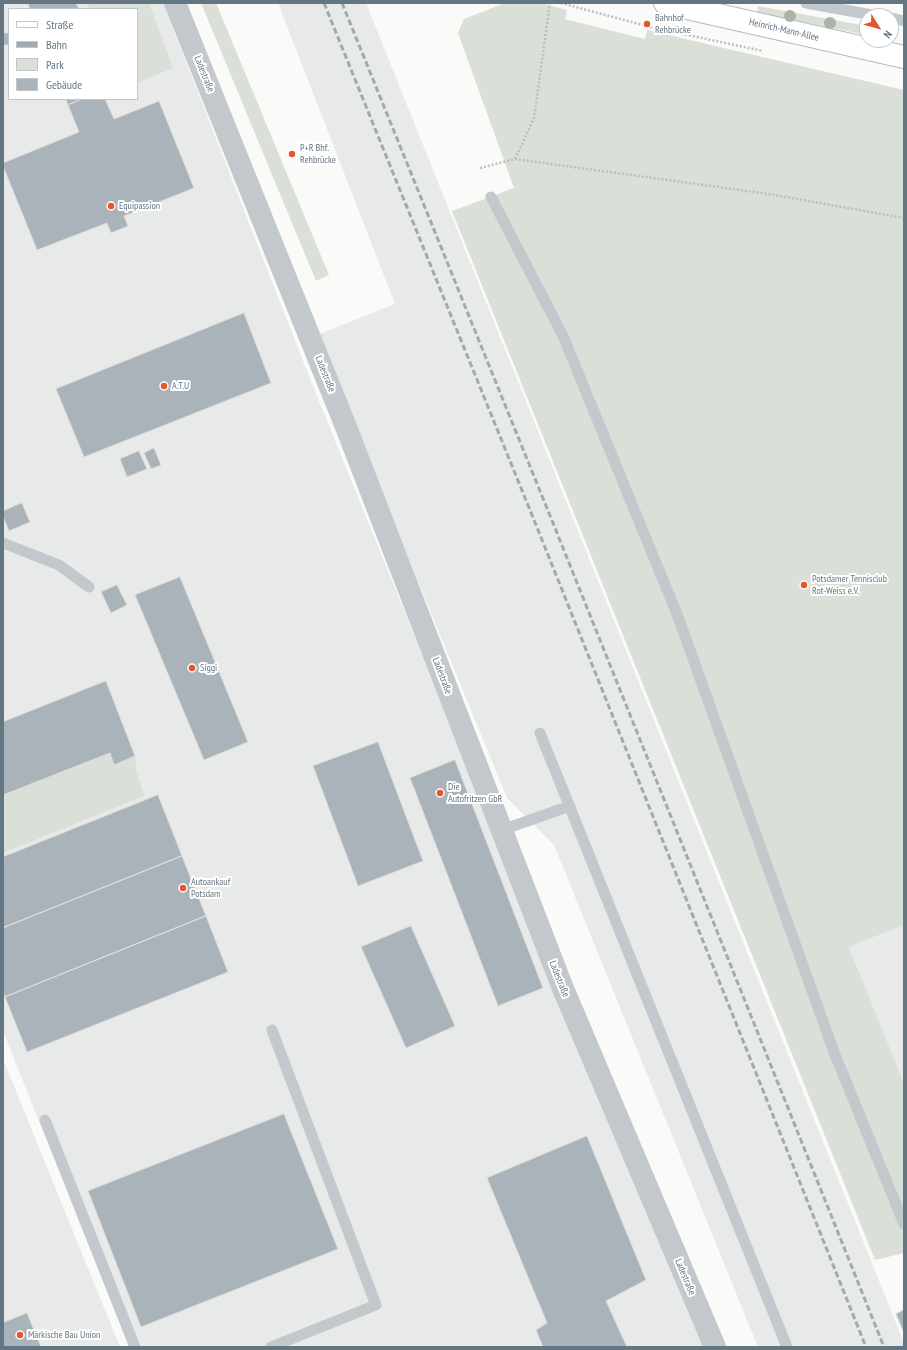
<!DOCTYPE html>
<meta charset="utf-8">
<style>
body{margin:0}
#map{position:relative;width:907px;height:1350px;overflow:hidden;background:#fafaf8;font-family:"PT Sans Narrow",sans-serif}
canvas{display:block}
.frame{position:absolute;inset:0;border:4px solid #657683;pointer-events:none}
.legend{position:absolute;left:8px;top:8px;width:130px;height:92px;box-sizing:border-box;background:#fff;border:1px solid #c1c8cd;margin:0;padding:5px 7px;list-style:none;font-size:12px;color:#657683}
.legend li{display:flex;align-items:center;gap:8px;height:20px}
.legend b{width:20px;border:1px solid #c1c8cd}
.north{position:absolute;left:859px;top:8px;width:40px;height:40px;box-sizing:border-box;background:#fff;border:1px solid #c1c8cd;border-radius:50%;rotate:127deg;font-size:11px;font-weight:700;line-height:16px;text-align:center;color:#657683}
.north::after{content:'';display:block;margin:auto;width:14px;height:18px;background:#e4572e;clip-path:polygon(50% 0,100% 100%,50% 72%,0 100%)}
</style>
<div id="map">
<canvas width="907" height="1350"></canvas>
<div class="frame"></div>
<ul class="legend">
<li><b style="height:5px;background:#fff"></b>Straße</li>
<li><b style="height:5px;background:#a2aab0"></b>Bahn</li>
<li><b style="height:11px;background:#dadfd7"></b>Park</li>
<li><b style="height:11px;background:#aab3b9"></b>Gebäude</li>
</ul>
<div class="north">N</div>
</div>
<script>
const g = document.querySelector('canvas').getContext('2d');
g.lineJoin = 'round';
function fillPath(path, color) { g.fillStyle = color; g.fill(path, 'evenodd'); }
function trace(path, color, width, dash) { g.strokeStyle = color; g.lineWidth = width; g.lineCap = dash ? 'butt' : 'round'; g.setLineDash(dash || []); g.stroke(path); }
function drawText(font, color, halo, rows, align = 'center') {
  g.font = font + ' "PT Sans Narrow",sans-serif'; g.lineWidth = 4; g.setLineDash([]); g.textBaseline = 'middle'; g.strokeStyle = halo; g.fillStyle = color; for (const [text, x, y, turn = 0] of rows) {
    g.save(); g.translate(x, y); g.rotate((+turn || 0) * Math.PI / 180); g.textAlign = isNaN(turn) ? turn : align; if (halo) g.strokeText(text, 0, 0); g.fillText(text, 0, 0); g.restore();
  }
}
fillPath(new Path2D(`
 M3,3H163L314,389L704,1347H129L3,1031ZM9,9H137V99H9Z
 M278,3H366L904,1343V1347H758L554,845L507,798L317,335L395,304Z
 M904,925V1083L849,947Z
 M3,1059L120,1347H3Z`), '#e8e9e9');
fillPath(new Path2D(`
 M87,3H149L173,68L137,83V9H90Z
 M201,3H216L329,275L316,281Z
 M505,3H541L567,10L565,19L645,39L647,30L904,90V925L849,947L904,1083V1253L875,1260L452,211L514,188L458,33L464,19Z
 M758,6L867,26V35L757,13Z
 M110,753L114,764L135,756L136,769L144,796L3,853V795Z`), '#dadfd7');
const building = new Path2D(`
 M28,3H76L79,9H30Z
 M3,33H9V45H3Z
 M66,99H82L68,105Z
 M82,99H105L114,119L159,101L194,188L124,216L128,226L111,233L107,223L37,250L3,166V163L79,132L68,105Z
 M244,313L271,383L84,457L56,389Z
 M154,448L161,465L151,469L144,453Z
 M139,451L147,469L127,477L120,459Z
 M22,503L30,522L9,531L3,516V511Z
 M180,577L248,742L204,760L135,595Z
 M117,585L127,605L111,613L101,592Z
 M106,681L135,756L114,765L110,753L3,795V722Z
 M378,742L423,861L358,886L313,766Z
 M455,760L543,988L498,1006L410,778Z
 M158,795L182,856L3,928V857Z
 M182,856L206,916L5,997L3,991V928Z
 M206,916L228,972L27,1052L5,997Z
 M411,926L455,1026L406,1048L361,947Z
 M284,1114L338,1249L141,1327L88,1191Z
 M587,1136L646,1280L606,1301L627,1347H543L536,1330L547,1323L487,1178Z
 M904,1310V1333L896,1314Z
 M27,1313L41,1347H3V1323Z`);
fillPath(building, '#aab3b9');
trace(building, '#dcdcda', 1);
const secondary = new Path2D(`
 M665,3L904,57`);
trace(secondary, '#b3babf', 24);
trace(new Path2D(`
 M561,3L650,27L763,51
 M515,159L534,118L550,3
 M480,168L515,159L769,194L904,218`), '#bbbfc2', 2.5, [2, 2]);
trace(new Path2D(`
 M806,3L878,16
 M891,18L904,21
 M491,197L563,336L677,614L834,1052L904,1224
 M3,543L59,565L89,587
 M540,733L787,1347
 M502,830L570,806
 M45,1120L135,1347
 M271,1347L376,1305L272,1030`), '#c3c8cc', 11);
trace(new Path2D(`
 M175,3L346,427L562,986L715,1347`), '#c3c8cc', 22);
trace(secondary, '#fff', 22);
trace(new Path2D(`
 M324,3L534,520L866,1347
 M342,3L555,528L884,1347`), '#a2aab0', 3, [6, 3]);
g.fillStyle = '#aab4a7';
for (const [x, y] of [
 [790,16],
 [830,23]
]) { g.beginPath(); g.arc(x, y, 6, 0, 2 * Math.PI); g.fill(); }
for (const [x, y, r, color] of [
 [647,24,4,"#e4572e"],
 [292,154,4,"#e4572e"],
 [111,206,4,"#e4572e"],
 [164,386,4,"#e4572e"],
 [804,585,4,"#e4572e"],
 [192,668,4,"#e4572e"],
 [440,793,4,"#e4572e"],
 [183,888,4,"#e4572e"],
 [20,1335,4,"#e4572e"]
]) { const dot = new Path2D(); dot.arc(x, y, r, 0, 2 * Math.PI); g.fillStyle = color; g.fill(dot); trace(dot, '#fff', 1.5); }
drawText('10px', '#657683', '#fff', [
 ["Bahnhof",655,18],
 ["Rehbrücke",655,30],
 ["P+R Bhf.",300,148],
 ["Rehbrücke",300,160],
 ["Equipassion",119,206],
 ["A.T.U",172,386],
 ["Potsdamer Tennisclub",812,579],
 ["Rot-Weiss e.V.",812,591],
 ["Siggi",200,668],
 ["Die",448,787],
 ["Autofritzen GbR",448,799],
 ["Autoankauf",191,882],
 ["Potsdam",191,894],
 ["Märkische Bau Union",28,1335]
], 'left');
drawText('10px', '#657683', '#fff', [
 ["Heinrich-Mann-Allee",784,30,13],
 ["Ladestraße",204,74,68],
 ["Ladestraße",325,374,68],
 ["Ladestraße",442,676,69],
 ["Ladestraße",559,979,68],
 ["Ladestraße",685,1277,67]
]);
</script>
